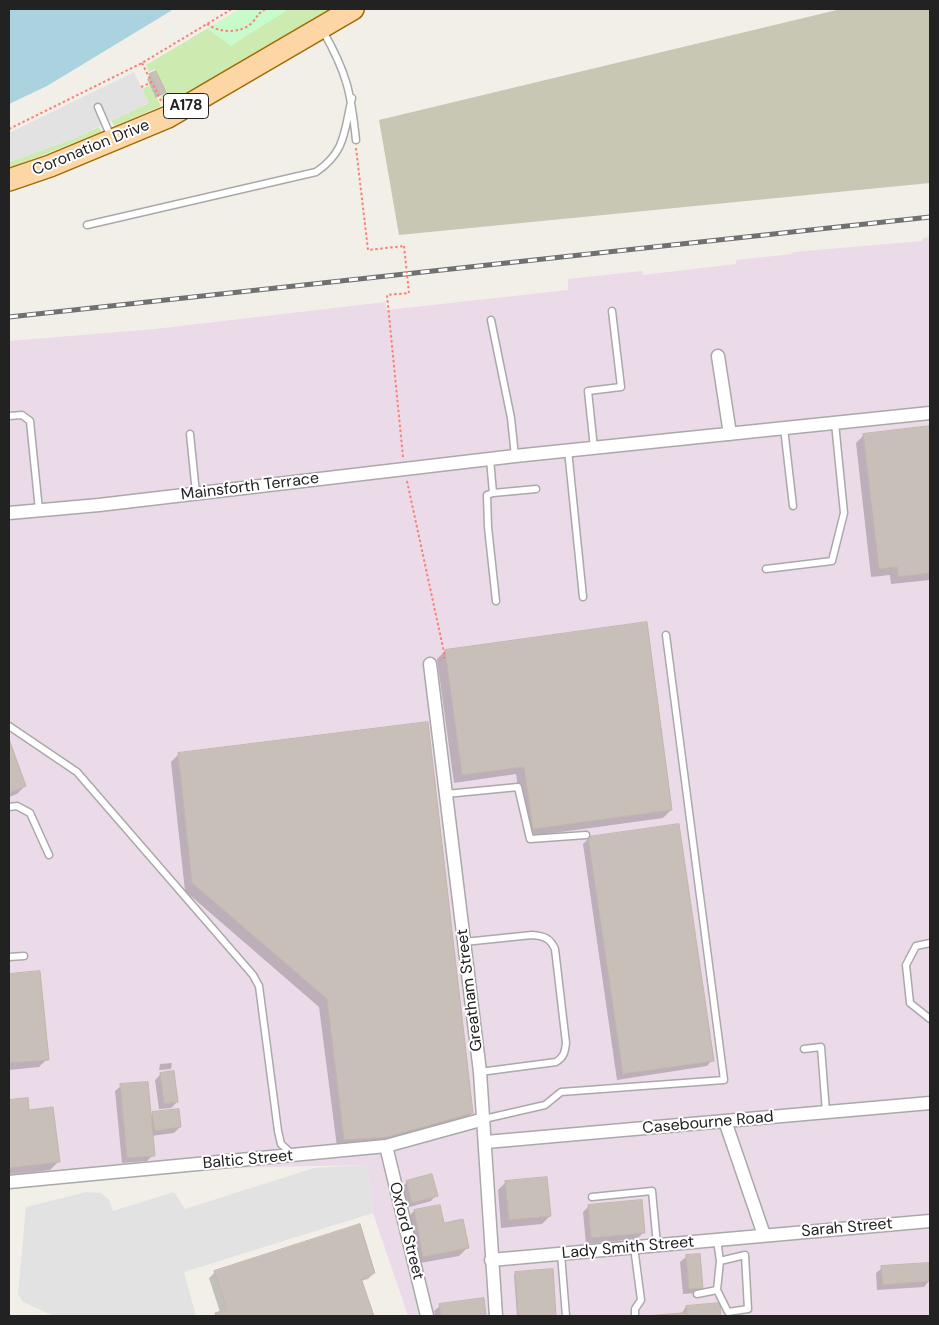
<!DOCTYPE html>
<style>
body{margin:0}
#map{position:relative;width:939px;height:1325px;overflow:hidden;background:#f2efe9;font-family:"DM Sans",sans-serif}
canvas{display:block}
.frame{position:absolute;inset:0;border:10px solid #222;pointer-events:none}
</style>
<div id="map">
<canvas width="939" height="1325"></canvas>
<div class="frame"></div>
</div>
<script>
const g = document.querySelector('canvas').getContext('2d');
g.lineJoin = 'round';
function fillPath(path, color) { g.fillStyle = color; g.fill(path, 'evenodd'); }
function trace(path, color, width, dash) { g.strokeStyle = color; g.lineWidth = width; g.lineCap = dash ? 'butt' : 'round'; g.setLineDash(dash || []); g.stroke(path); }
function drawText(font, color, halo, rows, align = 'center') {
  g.font = font + ' "DM Sans",sans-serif'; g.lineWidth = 4; g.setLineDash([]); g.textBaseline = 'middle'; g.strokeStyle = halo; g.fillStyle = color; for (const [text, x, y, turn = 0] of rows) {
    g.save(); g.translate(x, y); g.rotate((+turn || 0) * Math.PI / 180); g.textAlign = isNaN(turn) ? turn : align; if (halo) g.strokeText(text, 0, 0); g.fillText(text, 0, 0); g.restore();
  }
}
fillPath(new Path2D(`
 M930,237V1316H408L373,1213L367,1165L9,1173V341L155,329L385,302L387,310L568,290V279L642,271L643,275L736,264V260L792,254L793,252L922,241L923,238Z`), '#ebdbe8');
fillPath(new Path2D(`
 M841,9H930V183L399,235L379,120Z`), '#c7c7b4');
fillPath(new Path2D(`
 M240,9H329L197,88L164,105L160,95L166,92L155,69L149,72L146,65Z
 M150,85L161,106L115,126L111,121L149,103L142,89Z
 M99,127L102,132L9,168V162L73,139Z`), '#cdebb0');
fillPath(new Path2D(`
 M240,9H289L231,46L207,29Z`), '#c8facc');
fillPath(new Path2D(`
 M134,72L149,103L73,139L9,162V133Z
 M367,1165L373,1213L184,1272L196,1316H54L23,1302L18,1294L26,1207L86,1192L101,1193L109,1200L113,1211L174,1192L185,1209L314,1168Z`), '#e2e2e2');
fillPath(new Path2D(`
 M9,9H174L47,86L9,104Z`), '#aad3df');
fillPath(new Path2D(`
 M154,71L150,76L156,73L165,92L156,98L147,79L150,77L148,74Z
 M930,427V580L891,584L890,575L871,577L856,443L864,435Z
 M445,651L671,810L663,818L525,837L516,774L454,783L437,659Z
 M9,743L25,786L17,794L9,797Z
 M179,754L472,1113L464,1121L378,1144L337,1147L319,1007L185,891L171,762Z
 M588,839L712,1060L707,1066L617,1080L583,844Z
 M39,972L47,1059L39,1067L9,1070V975Z
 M172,1063L171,1069L159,1070L160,1064Z
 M161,1074L177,1102L171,1108L159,1109L155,1080Z
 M121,1086L150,1117L153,1113L180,1127L174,1133L151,1136L153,1155L147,1161L122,1163L115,1091Z
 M27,1099L28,1111L58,1162L50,1170L9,1175V1101Z
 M407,1182L436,1195L431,1201L406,1208L401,1188Z
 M506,1182L550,1216L542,1224L501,1228L498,1190Z
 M589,1206L643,1233L637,1239L586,1244L583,1212Z
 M414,1211L467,1248L459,1256L415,1264L406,1219Z
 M686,1257L701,1287L696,1293L683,1294L680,1262Z
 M882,1268L929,1281L924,1287L877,1290L876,1273Z
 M552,1271L555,1316H517L514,1275Z
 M215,1272L374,1273L368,1279L361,1281L372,1316H213L220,1312L209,1278Z
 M719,1304L720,1316H661L681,1314L686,1307Z
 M440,1306L485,1316H435L434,1311Z`), '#0003');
const building = new Path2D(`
 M156,71L166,92L160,95L150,74Z
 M930,426V573L898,577L897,567L879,569L863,434Z
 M647,622L672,810L533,829L524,767L462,775L445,650Z
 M428,722L473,1113L387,1137L344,1140L327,999L192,883L178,753Z
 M9,739L26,786L9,793Z
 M679,824L714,1061L623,1074L588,837Z
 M40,971L49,1060L9,1063V974Z
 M174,1071L178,1102L164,1104L160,1073Z
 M148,1082L155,1156L127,1158L120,1084Z
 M28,1098L29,1110L53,1107L60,1162L9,1168V1100Z
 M179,1109L181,1127L155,1131L152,1112Z
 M432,1174L438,1196L412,1203L406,1181Z
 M547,1177L551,1216L509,1220L505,1181Z
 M642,1200L645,1233L591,1238L588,1205Z
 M440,1205L444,1223L463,1219L469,1248L423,1257L414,1210Z
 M360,1224L375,1273L361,1278L374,1316H216L215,1313L227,1309L214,1271Z
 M700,1254L703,1288L689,1289L686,1255Z
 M929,1263L930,1281L883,1285L881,1266Z
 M553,1269L556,1316H518L515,1272Z
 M484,1298L486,1316H441L439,1304Z
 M720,1303L721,1316H687L686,1306Z
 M686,1313L687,1316H647Z`);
fillPath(building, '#c7bfb8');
trace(building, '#c4b6ab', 1);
const service = new Path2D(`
 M323,31C347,73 351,93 356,140
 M98,107L111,137
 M87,225L316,172C346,152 344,131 352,98
 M491,320L511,418L515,456
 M9,416L22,415L30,421L39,510
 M784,428L793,506
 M190,434L196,493
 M594,448L588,391L621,387L612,311
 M568,450L583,597
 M490,459L493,493L536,489
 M493,493L487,495L488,527L496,601
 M766,569L832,561L844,513L835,423
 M9,726L77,772L253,975L259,986L278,1131L281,1144L292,1154
 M446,794L518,787L530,839L586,835
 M9,807L17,806L30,813L49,855
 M464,942L532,935C544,936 550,938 555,949L566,1043C565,1052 564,1057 556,1062L480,1072
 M930,943L916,946L906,965L910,1003L930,1019
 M9,957L24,956
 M804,1049L821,1047L826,1112
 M484,1119L545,1105L561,1092L724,1080L666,635
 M592,1197L652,1191L657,1245
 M634,1247L641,1300L635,1309V1316
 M561,1254L566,1316
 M717,1290L720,1261
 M697,1294L717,1290L728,1312L748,1309L745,1255L720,1261L717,1240`);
const minor = new Path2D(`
 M718,356L730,434
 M9,513L99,505L515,456L930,413
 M430,664L480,1072L496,1316
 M725,1121L764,1235
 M486,1142L930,1103
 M386,1146L427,1316
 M9,1182L386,1146L484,1119
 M491,1260L930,1221`);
const primary = new Path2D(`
 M9,180L50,166L168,117L353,9`);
trace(service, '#a9a9a9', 9);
trace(minor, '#a9a9a9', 15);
trace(primary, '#a06b00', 24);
trace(new Path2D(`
 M207,24C219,33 240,34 252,23C257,17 259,12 266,9
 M142,63L161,101
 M141,87L152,82
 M9,129L142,63L232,9
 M356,148L368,250L404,246
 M403,457L387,295L409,293
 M407,481L445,657L440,660`), '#fa8072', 2, [2.5, 2.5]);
trace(service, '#fff', 6);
trace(minor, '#fff', 12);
trace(primary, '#fcd6a4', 21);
const rail = new Path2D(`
 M9,317L930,217`);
trace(rail, '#707070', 5);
trace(rail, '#fff', 3, [9]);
trace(new Path2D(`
 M404,246L409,293`), '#fa8072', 2, [2.5, 2.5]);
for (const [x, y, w] of [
 [186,106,45]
]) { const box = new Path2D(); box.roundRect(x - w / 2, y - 12.5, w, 25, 4); g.fillStyle = '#fff'; g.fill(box); trace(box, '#222', 1); }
drawText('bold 15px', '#222', null, [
 ["A178",186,106]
]);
drawText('16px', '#222', '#fff', [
 ["Coronation Drive",91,148,-22],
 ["Mainsforth Terrace",250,487,-7],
 ["Greatham Street",470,990,-97],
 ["Casebourne Road",708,1123,-5],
 ["Baltic Street",248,1160,-5],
 ["Sarah Street",847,1228,-5],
 ["Oxford Street",406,1231,76],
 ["Lady Smith Street",628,1248,-5]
]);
</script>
